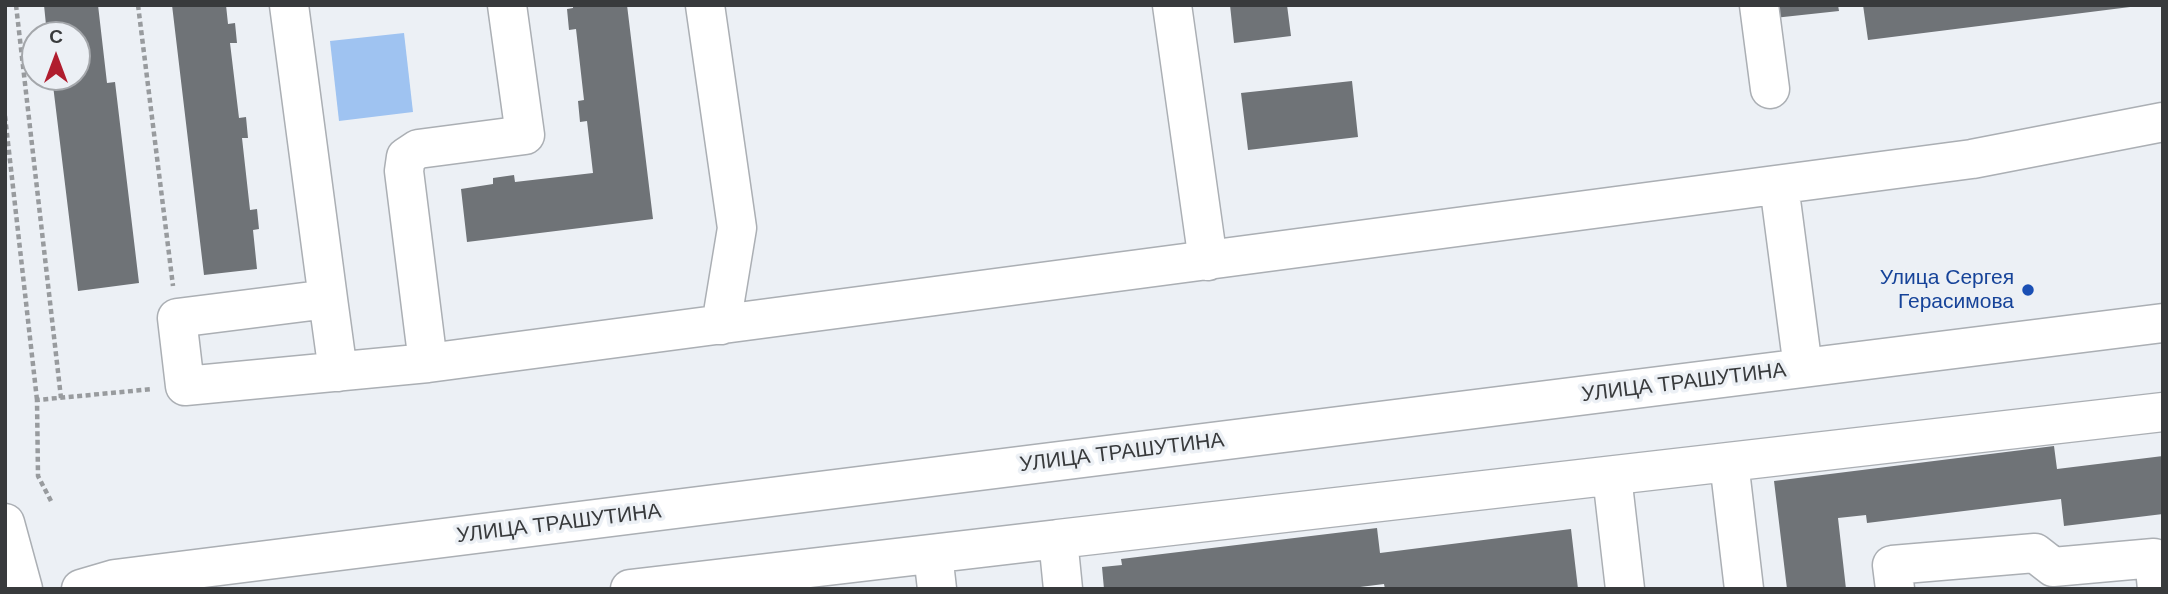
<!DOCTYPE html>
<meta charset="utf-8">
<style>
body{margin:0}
#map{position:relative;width:2168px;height:594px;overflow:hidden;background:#ecf0f5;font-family:Arial,sans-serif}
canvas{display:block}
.frame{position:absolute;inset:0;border:7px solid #383a3c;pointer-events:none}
.north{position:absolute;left:21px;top:21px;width:70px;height:70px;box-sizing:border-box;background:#ecf0f5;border:2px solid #a4a7ab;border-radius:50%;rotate:0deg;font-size:19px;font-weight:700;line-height:28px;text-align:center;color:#383a3c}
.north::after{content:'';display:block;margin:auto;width:24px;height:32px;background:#b01d2e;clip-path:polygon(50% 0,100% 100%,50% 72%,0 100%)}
</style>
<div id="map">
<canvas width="2168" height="594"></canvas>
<div class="frame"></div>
<div class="north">С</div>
</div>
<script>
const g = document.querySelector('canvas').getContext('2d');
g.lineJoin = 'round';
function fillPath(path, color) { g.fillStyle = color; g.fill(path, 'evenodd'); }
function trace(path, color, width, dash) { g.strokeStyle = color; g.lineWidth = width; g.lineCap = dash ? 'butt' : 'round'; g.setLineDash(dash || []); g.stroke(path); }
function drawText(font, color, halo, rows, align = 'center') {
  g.font = font + ' Arial,sans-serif'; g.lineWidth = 7; g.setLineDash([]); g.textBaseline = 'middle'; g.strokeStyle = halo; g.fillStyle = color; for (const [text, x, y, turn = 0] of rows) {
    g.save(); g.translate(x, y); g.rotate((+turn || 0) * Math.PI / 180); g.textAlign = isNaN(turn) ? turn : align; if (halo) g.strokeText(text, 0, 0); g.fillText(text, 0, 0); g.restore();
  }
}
fillPath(new Path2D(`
 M404,33L413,112L339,121L330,41Z`), '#9fc3f1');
fillPath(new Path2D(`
 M44,5H98L107,83L115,82L139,283L78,291L52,77H77V35H47Z
 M172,5H226L228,24L235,23L237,43H230L239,118L246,117L248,138H242L250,210L257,209L259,229L253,230L257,269L204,275Z
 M573,5H627L653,219L467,242L461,189L493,184V178L514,175L515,182L593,173L587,121L580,122L578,101L584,100L576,29L569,30L567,9L573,8Z
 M1230,5H1287L1291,36L1234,43Z
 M1773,5H1838L1839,11L1774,18Z
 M1863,5H2130V7L1868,40Z
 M1352,81L1358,137L1248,150L1241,93Z
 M2054,446L2057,469L2163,456V514L2064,526L2061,499L1867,523L1866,515L1838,518L1846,589H1787L1774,481Z
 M1377,528L1380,553L1571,529L1578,589H1385L1384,584L1344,589H1104L1102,567L1122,565L1121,559Z`), '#6f7377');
const minor = new Path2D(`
 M289,5L328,299L177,318L185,386L428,363L1972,159L2163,122
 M705,5L737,228L721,325
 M1172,5L1208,261
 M1759,5L1770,89
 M1779,185L1803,368
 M328,299L338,372
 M428,363L404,171L406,157L418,149L525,135L507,5
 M1729,462L1744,589
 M1612,476L1625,589
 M5,523L23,589
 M933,554L937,589
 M81,589L115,579L2163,323
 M630,589L1058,539
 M1063,589L1058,539L2163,412
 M1895,589L1892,565L2035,553L2053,567L2154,558L2157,589`);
trace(minor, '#abafb4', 41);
trace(new Path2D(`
 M16,5L61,398
 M138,5L173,286
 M5,116L37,400
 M51,501L38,476L37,400L153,389`), '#989b9e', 4.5, [5, 3.5]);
trace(minor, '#fff', 38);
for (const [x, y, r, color] of [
 [2028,290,7,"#1a4fb4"]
]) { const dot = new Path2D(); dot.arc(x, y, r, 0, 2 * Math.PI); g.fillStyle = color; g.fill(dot); trace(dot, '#ecf0f5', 2.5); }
drawText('21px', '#164399', '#ecf0f5', [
 ["Улица Сергея",2014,278],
 ["Герасимова",2014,302]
], 'right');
drawText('21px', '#383a3c', '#ecf0f5', [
 ["УЛИЦА ТРАШУТИНА",1684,383,-7],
 ["УЛИЦА ТРАШУТИНА",1122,453,-7],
 ["УЛИЦА ТРАШУТИНА",559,524,-7]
]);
</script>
